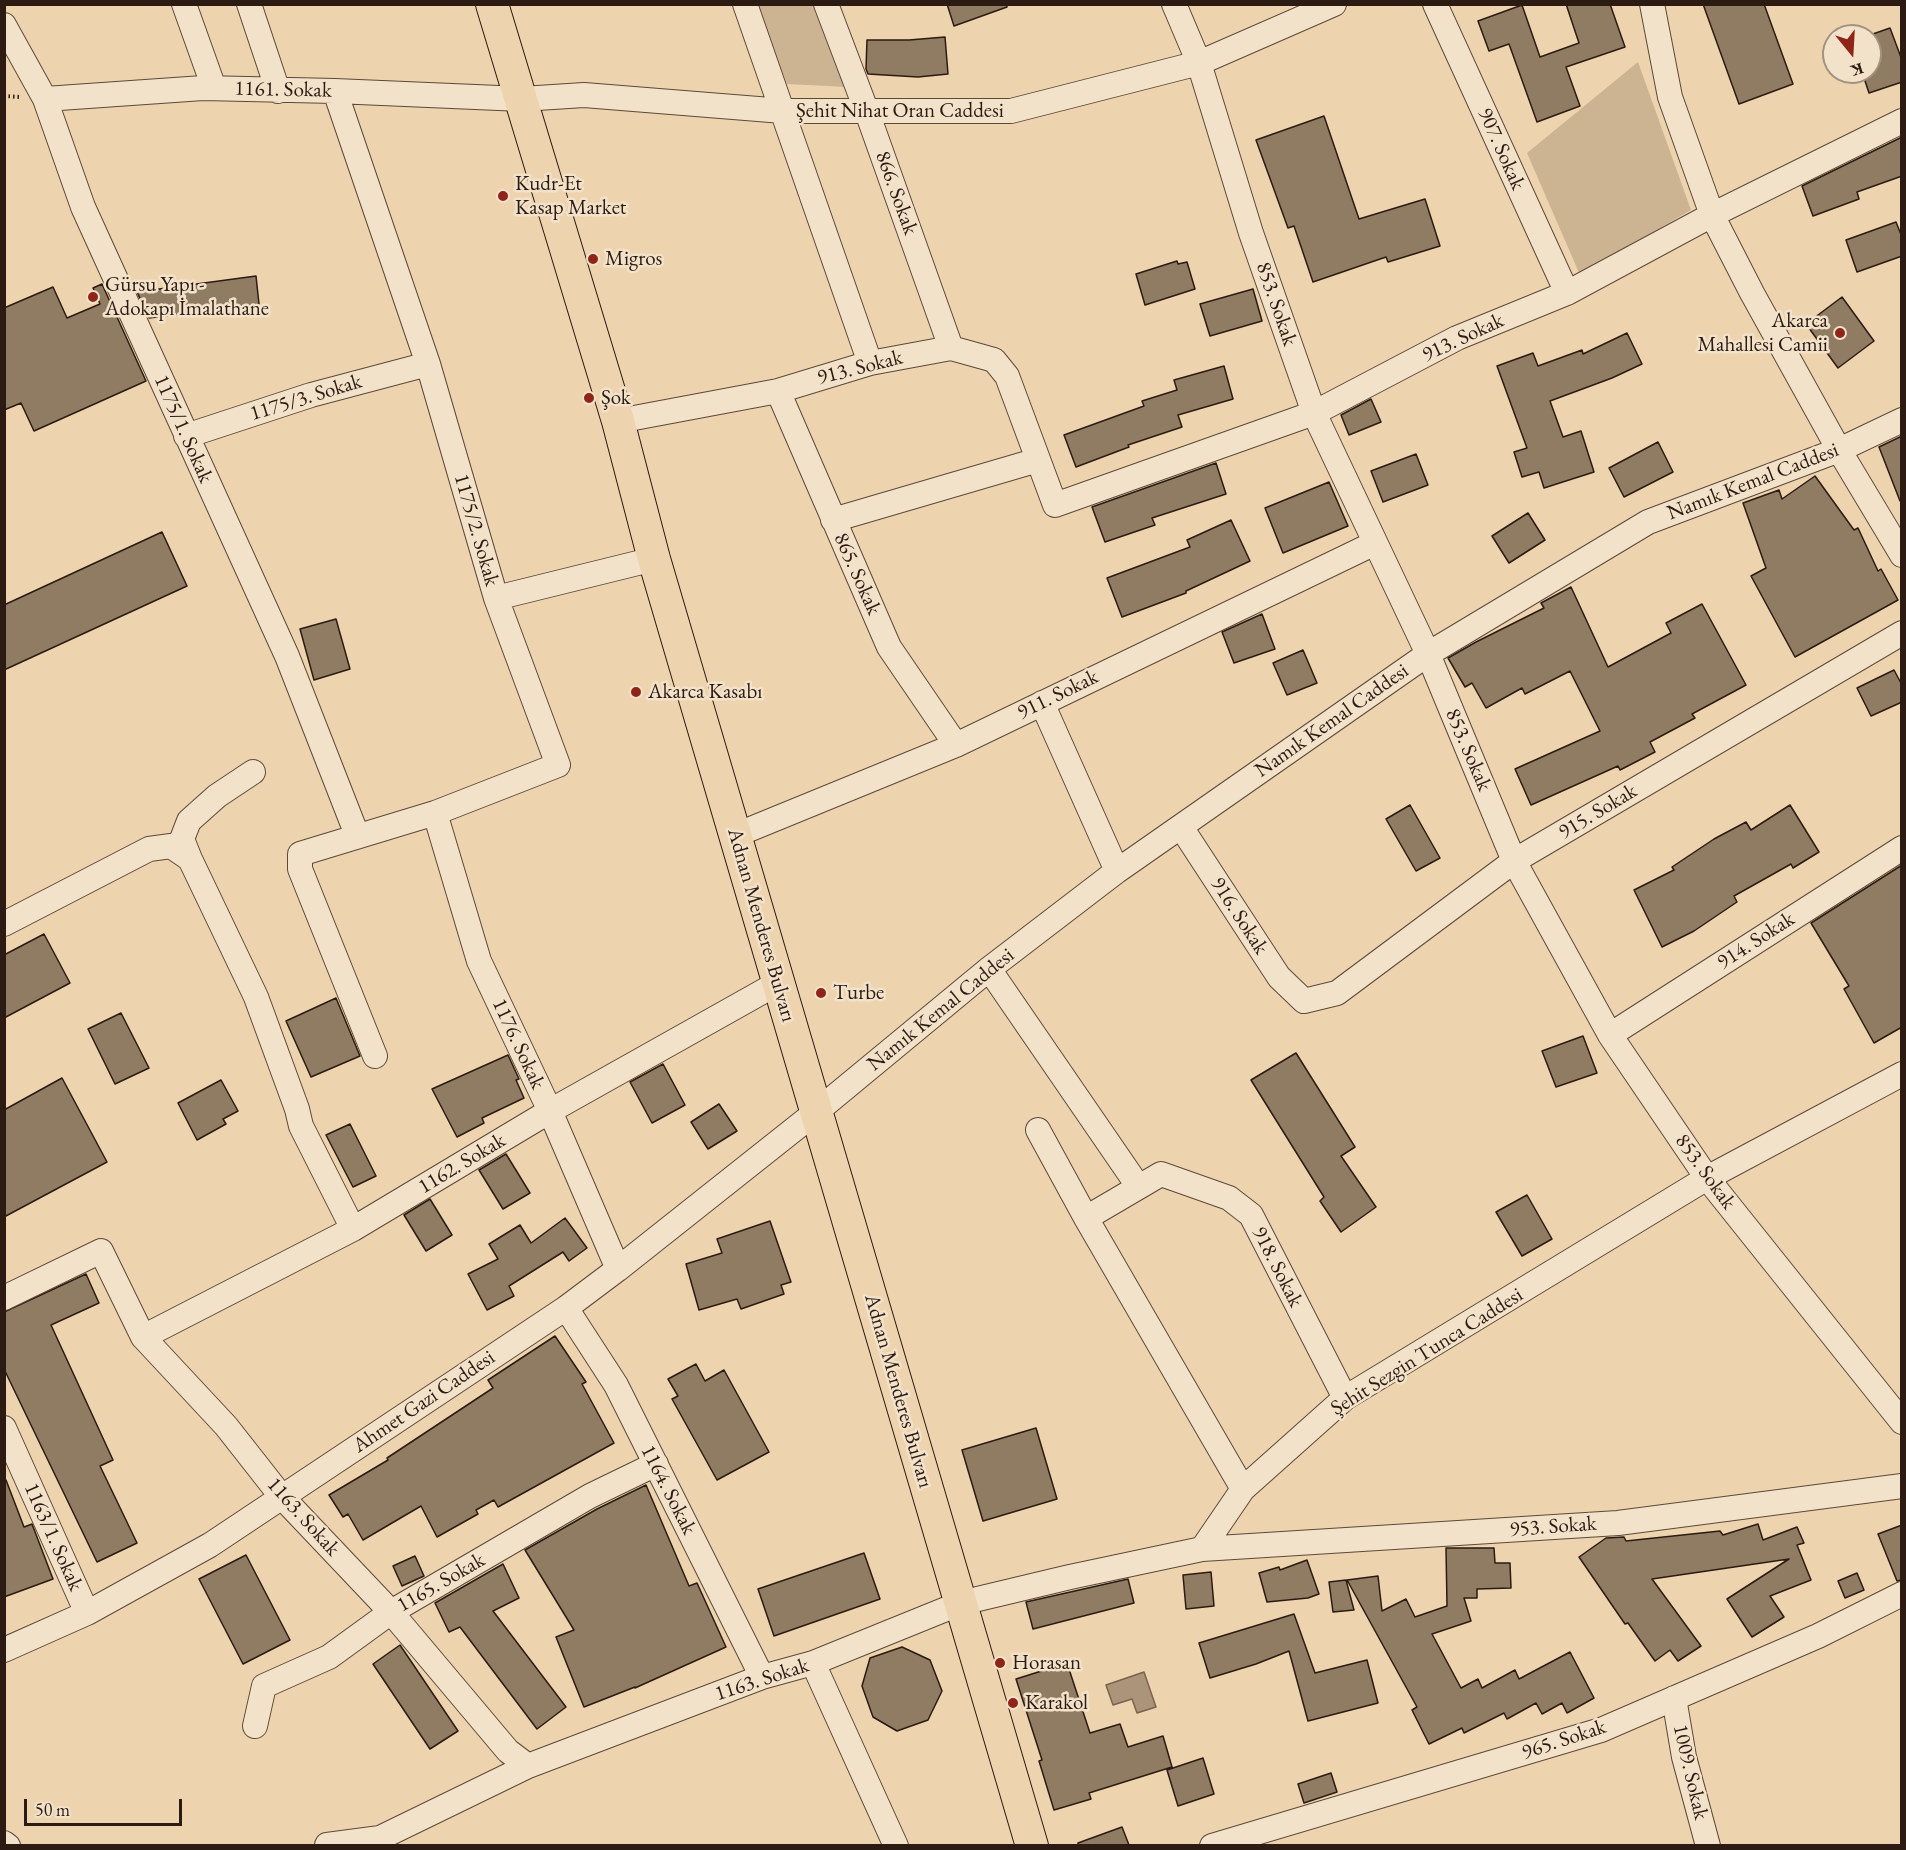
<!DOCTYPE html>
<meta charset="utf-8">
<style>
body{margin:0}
#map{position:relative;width:1906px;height:1850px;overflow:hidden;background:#edd3ae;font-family:"EB Garamond",serif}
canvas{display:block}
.frame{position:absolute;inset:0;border:6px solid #2b1b12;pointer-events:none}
.north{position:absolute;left:1822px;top:24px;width:60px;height:60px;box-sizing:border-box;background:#f3e2ca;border:2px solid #a39280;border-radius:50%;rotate:162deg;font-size:16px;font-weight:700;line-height:24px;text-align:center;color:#2b1b12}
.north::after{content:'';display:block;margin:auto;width:21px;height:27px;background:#8f2418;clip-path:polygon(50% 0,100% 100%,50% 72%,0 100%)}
.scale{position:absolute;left:24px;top:1799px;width:158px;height:27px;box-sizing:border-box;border:3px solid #2b1b12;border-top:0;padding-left:8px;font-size:18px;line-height:21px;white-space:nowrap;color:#2b1b12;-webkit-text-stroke:4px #f3e2ca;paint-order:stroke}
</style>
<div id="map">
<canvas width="1906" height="1850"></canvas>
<div class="frame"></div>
<div class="north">K</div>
<div class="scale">50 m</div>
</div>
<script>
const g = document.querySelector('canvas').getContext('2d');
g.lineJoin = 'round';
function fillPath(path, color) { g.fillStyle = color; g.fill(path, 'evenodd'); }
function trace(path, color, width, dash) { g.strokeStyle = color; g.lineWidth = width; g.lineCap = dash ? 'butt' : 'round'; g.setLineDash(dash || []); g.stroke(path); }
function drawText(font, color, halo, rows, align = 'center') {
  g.font = font + ' "EB Garamond",serif'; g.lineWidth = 5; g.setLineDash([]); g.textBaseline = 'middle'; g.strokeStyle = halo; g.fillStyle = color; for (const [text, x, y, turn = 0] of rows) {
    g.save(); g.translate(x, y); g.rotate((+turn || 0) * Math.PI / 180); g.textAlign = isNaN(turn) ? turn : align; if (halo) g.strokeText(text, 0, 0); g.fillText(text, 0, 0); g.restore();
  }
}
fillPath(new Path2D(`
 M756,5H817L847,87L787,84Z
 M1638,62L1691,210L1580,275L1527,153Z`), '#ccb493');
const water = new Path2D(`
 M1144,1672L1156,1707L1137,1713L1132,1699L1113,1705L1106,1685Z`);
fillPath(water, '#ab9479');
trace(water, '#786450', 1.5);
const building = new Path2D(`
 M947,4H1006L1007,7L954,26Z
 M1566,4H1610L1625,47L1566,67L1580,106L1537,122L1509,44L1489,51L1478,21L1522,5L1540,57L1579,43Z
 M1703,4H1764L1793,84L1739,104Z
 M1890,28L1902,60V82L1869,93L1862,72H1870V35Z
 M945,37L948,74L918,77L868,74L866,69L867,40H909Z
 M1324,116L1359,219L1425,199L1440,246L1388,262L1386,257L1313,282L1294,226L1288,228L1256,140Z
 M1902,137V176L1857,192L1859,199L1813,216L1802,186Z
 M1896,222L1902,237V256L1857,272L1846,240Z
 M1177,261L1178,264L1187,262L1195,289L1145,305L1136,274Z
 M256,276L259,304L149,318L137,292Z
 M102,284L146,381L34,431L21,403L4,410V308L53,287L67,318L100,304L93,288Z
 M1253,289L1262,321L1210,336L1200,304Z
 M1842,297L1874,341L1838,368L1806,324Z
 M1627,333L1642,364L1612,378L1550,401L1563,437L1581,431L1594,472L1544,488L1539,472L1522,477L1514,452L1527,448L1497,366L1533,353L1538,366L1582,350L1583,354Z
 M1224,366L1233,399L1178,415L1182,427L1128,445L1129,447L1076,467L1064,435L1144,406L1142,401L1177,390L1174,380Z
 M1371,399L1381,422L1349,435L1341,415Z
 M1902,436V501H1900L1879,447Z
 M1658,442L1673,472L1624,497L1609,468Z
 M1416,454L1428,485L1383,502L1371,471Z
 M1216,463L1226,494L1152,518L1155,525L1105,542L1092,507Z
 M1815,476L1854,530L1858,528L1878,571L1881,569L1898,600L1795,657L1751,576L1766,568L1743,503L1779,490L1782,499Z
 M1329,482L1348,526L1283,553L1265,508Z
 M1528,513L1545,540L1509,563L1492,536Z
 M1231,520L1250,561L1186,591V593L1122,617L1107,578L1190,547L1187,540Z
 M162,532L187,586L4,670V605Z
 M1571,587L1608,667L1671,633L1666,623L1702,604L1746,685L1692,714L1695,718L1650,742L1655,752L1620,770L1618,766L1531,805L1515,769L1600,731L1570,671L1525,694L1522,688L1486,708L1472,683L1465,687L1448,658L1476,642L1544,608L1541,603Z
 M1262,614L1275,649L1234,663L1222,632Z
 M336,619L350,669L314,680L300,629Z
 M1303,650L1317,683L1287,695L1273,663Z
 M1894,670L1902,685V702L1871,716L1857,688Z
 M1410,805L1440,858L1416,871L1386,819Z
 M1790,805L1819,852L1793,868L1791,864L1734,896L1737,902L1694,931L1662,947L1634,890L1674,870L1672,867L1714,839L1746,822L1751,830Z
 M1902,865V1027L1874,1043L1844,989L1849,986L1811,923Z
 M44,934L70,983L4,1018V955Z
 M336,998L360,1056L311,1077L286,1021Z
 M121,1013L149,1068L115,1084L88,1029Z
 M1583,1036L1597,1073L1556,1087L1542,1051Z
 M1296,1053L1355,1147L1341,1156L1376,1207L1341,1232L1320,1201L1324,1197L1251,1080Z
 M508,1055L519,1079L516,1080L524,1098L482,1118L484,1123L457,1137L432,1089Z
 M663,1064L685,1105L652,1123L630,1082Z
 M62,1078L107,1162L4,1217V1110Z
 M221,1080L238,1111L223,1119L226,1124L197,1140L178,1103Z
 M719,1104L737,1131L708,1149L691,1122Z
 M350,1124L376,1176L353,1187L326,1135Z
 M506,1154L530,1193L503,1209L479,1170Z
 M1527,1195L1552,1239L1522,1256L1496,1212Z
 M430,1199L452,1235L426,1251L404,1215Z
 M565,1218L587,1248L569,1261L563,1252L509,1286L514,1296L487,1310L468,1274L498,1259L489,1244L520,1225L531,1243Z
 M770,1221L791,1282L781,1285L784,1294L741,1309L737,1299L699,1310L686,1264L722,1253L717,1239Z
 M86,1274L99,1303L51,1325L113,1460L100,1466L137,1543L97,1562L4,1369V1312Z
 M555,1336L586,1382L582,1384L614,1443L498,1507L494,1500L476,1510L478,1514L437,1537L421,1506L363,1540L348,1514L343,1517L329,1495L388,1460L387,1458L493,1388L488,1380Z
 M696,1364L705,1381L724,1370L769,1452L717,1480L672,1399L678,1396L668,1379Z
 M1036,1428L1057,1499L983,1521L962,1450Z
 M6,1480L24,1527L32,1524L53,1579L4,1597V1481Z
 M646,1485L689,1586L697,1583L726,1647L635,1688V1687L584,1707L556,1637L574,1630L525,1550L597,1509Z
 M1758,1524L1763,1540L1797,1527L1804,1543L1797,1545L1811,1580L1770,1596L1784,1617L1752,1637L1727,1599L1789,1559L1652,1579L1701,1646L1678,1661L1670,1650L1655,1661L1628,1623L1625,1624L1579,1557L1606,1538L1624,1537L1626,1541L1720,1531L1723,1535Z
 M1902,1525V1580L1897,1581L1878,1534Z
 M1446,1548H1494L1495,1563H1510L1511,1588L1477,1589V1598H1464L1471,1621L1432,1634L1461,1688L1478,1679L1482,1688L1515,1670L1519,1679L1570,1652L1594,1698L1567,1713L1562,1703L1542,1714L1536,1703L1507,1719L1504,1713L1464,1733L1462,1728L1429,1744L1412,1710L1417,1707L1347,1580L1378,1576L1382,1611L1406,1599L1415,1617L1447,1606Z
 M864,1553L880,1599L774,1636L758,1589Z
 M246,1555L290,1640L243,1664L199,1579Z
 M415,1556L424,1576L402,1586L393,1566Z
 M1307,1560L1319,1594L1308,1598L1267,1602L1259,1573L1279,1567L1280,1570Z
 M503,1564L519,1598L493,1611L566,1707L537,1729L460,1627L449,1632L435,1603Z
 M1211,1572L1214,1606L1186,1609L1183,1575Z
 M1857,1573L1864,1590L1845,1598L1838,1581Z
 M1128,1579L1134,1603L1033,1629L1026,1602Z
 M1346,1580L1354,1610L1333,1612L1329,1582Z
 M1294,1614L1315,1673L1367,1660L1378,1703L1308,1721L1289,1651L1256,1664L1210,1678L1199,1643Z
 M400,1645L458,1731L430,1749L373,1664Z
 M902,1647L930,1660L942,1691L928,1720L897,1731L873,1717L862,1686L870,1658Z
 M1067,1663L1090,1733L1120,1724L1128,1747L1163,1736L1172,1767L1089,1793L1091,1799L1054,1810L1039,1761L1042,1760L1016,1679Z
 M1203,1758L1214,1794L1178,1806L1167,1770Z
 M1331,1773L1337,1792L1304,1803L1298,1784Z
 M1122,1827L1129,1845H1078V1843Z`);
fillPath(building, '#907b63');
trace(building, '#2b1b12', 1.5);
const minor = new Path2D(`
 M184,4L214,88
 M249,4L278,91
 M745,4L870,363
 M826,4L867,112L951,348
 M1174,4L1199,63L1251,233L1314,413L1428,654L1514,861L1610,1035L1707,1178L1902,1422
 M1435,4L1567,293
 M1652,4L1670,97L1712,215L1752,293L1839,450L1902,555
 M4,25L45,99L83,207L287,656L357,835
 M335,91L428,364L496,598L558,765L435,813L300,854V869L375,1056
 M45,99L203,88L335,91L522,99L584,95L783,111H1011L1199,63L1334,4
 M778,391L889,647L956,745
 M618,421L778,391L870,363L951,348L994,360L1007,376L1055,505L1314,413L1457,338L1567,293L1712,215L1902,121
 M186,436L311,395L428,364
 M833,520L1038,460
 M496,598L654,559
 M1042,703L1117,871
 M435,813L479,961L550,1111L618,1269
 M1181,827L1279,977L1304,1001L1337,993L1514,861L1902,633
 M736,835L956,745L1375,543
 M190,859L182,839L189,821L217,796L253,772
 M4,924L149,849L171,846L190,859L256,997L297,1109L301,1126L353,1229
 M989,969L1138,1186
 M1610,1035L1902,848
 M1038,1130L1086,1218L1243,1489
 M1086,1218L1161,1174L1229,1198L1251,1215L1345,1398
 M4,1298L101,1251L143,1337L226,1426L281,1496L391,1612L508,1751L528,1766
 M566,1308L616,1385L762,1677
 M143,1337L353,1229L550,1111L778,983
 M4,1428L87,1613
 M1202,1549L1618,1523L1902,1486
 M4,1650L87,1613L210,1545L566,1308L618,1269L816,1112L989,969L1117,871L1428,654L1648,522L1839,450L1902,420
 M813,1663L896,1846
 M1674,1698L1684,1757L1708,1846
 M255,1726L264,1686L329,1657L391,1612L590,1496L656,1464
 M4,1843L8,1846
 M327,1845L380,1838L528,1766L762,1677L813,1663L961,1603L1070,1577L1202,1549L1243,1489L1345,1398L1707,1178L1902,1074
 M1212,1846L1601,1730L1818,1636L1902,1594`);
const major = new Path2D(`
 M492,4L618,421L654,559L1032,1846`);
trace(minor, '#5c4939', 26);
trace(major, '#2b1b12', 34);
trace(new Path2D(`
 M4,96L20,97`), '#2b1b12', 4, [1.5, 3]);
trace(minor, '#f3e2ca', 24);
trace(major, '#edd3ae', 32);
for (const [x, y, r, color] of [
 [503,196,6,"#8f2418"],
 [593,259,6,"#8f2418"],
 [93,297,6,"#8f2418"],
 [1840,333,6,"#8f2418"],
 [589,398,6,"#8f2418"],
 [636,692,6,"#8f2418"],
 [821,993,6,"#8f2418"],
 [1000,1663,6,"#8f2418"],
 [1013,1703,6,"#8f2418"]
]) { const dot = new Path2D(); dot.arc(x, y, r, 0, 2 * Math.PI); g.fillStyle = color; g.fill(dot); trace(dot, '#f3e2ca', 2); }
drawText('21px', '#2b1b12', '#f3e2ca', [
 ["1161. Sokak",283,90,1],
 ["Şehit Nihat Oran Caddesi",900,111],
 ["907. Sokak",1501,149,66],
 ["866. Sokak",896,193,70],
 ["853. Sokak",1276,304,71],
 ["913. Sokak",1463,338,-25],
 ["913. Sokak",860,368,-14],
 ["1175/3. Sokak",306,398,-17],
 ["1175/1. Sokak",183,429,66],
 ["Namık Kemal Caddesi",1753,482,-21],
 ["1175/2. Sokak",476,530,74],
 ["865. Sokak",857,574,66],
 ["911. Sokak",1058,695,-26],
 ["Namık Kemal Caddesi",1332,721,-35],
 ["853. Sokak",1468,750,67],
 ["915. Sokak",1598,812,-31],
 ["916. Sokak",1239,916,57],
 ["Adnan Menderes Bulvarı",761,925,74],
 ["914. Sokak",1756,941,-33],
 ["Namık Kemal Caddesi",941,1010,-39],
 ["1176. Sokak",518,1044,65],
 ["1162. Sokak",462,1164,-31],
 ["853. Sokak",1705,1172,54],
 ["918. Sokak",1277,1267,63],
 ["Şehit Sezgin Tunca Caddesi",1427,1352,-32],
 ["Adnan Menderes Bulvarı",898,1391,74],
 ["Ahmet Gazi Caddesi",424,1402,-34],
 ["1164. Sokak",668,1490,63],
 ["1163. Sokak",303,1517,48],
 ["953. Sokak",1553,1527,-4],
 ["1163/1. Sokak",53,1537,66],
 ["1165. Sokak",441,1583,-30],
 ["1163. Sokak",762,1680,-18],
 ["965. Sokak",1564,1740,-18],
 ["1009. Sokak",1690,1772,77]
]);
drawText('21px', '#2b1b12', '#f3e2ca', [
 ["Kudr-Et",515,184],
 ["Kasap Market",515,208],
 ["Migros",605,259],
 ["Gürsu Yapı -",105,285],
 ["Adokapı İmalathane",105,309],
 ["Akarca",1828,321,"right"],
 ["Mahallesi Camii",1828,345,"right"],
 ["Şok",601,398],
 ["Akarca Kasabı",648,692],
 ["Turbe",833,993],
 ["Horasan",1012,1663],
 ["Karakol",1025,1703]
], 'left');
</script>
